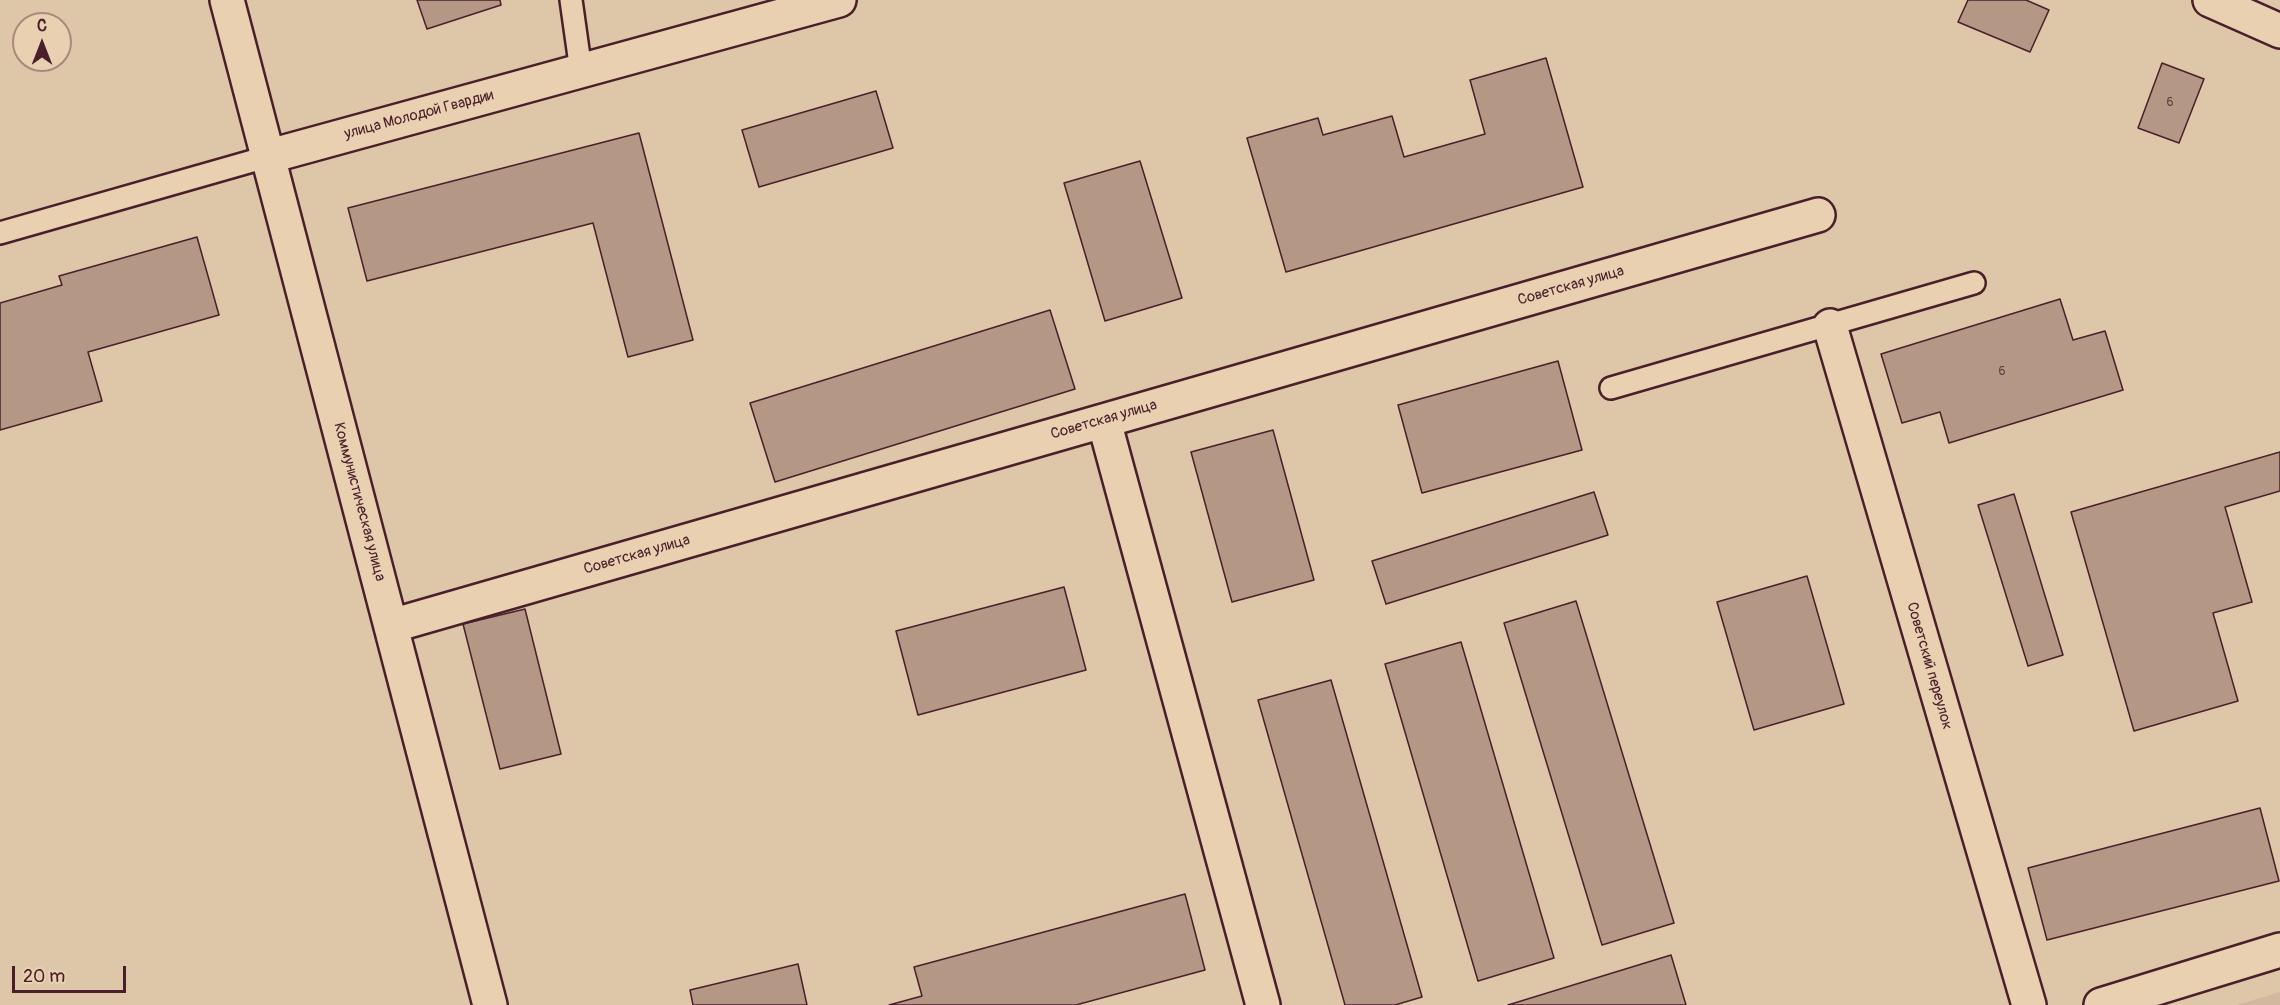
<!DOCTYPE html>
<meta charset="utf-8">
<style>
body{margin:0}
#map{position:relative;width:2280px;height:1005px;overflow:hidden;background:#dec6a9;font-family:Pangolin,sans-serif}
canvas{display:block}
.north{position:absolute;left:12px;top:12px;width:60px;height:60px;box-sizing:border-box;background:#e8d0b1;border:2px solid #a9897b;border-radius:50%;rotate:0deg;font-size:16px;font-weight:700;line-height:24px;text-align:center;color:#4a1f2b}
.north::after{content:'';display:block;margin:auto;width:21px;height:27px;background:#4a1f2b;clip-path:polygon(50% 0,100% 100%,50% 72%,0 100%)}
.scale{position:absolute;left:12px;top:966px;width:114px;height:27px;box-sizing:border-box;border:3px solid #4a1f2b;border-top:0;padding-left:8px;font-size:18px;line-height:21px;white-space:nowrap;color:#4a1f2b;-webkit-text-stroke:4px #e8d0b1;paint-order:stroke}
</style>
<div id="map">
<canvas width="2280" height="1005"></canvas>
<div class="north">С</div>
<div class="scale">20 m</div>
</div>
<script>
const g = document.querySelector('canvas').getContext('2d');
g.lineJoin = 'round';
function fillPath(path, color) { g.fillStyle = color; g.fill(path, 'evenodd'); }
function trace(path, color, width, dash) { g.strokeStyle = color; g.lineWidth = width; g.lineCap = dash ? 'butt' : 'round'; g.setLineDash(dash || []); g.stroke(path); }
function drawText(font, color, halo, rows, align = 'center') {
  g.font = font + ' Pangolin,sans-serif'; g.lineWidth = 6; g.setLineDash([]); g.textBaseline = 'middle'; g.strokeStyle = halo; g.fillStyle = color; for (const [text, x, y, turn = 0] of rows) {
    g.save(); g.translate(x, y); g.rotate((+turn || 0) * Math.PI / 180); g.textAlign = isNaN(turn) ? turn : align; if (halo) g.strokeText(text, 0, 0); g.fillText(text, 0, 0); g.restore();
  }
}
fillPath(new Path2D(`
 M2280,992V1005H2237Z`), '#d1b89e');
const building = new Path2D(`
 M417,0H500L501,5L427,29Z
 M1968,0H2026L2049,10L2030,52L1958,22Z
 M1546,58L1583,187L1286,272L1247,138L1318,118L1323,135L1392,116L1404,157L1485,134L1470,80Z
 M2162,63L2204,79L2179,143L2138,128Z
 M876,91L893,148L759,187L742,130Z
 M639,133L693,340L628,357L593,223L367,281L348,208Z
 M1140,161L1182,298L1105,321L1064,183Z
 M197,237L219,315L88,352L102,401L0,430V303L62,285L59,276Z
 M2060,299L2073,340L2105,331L2123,390L1949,443L1940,412L1902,423L1881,354Z
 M1050,310L1075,389L775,482L750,403Z
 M1558,361L1582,450L1422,493L1398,405Z
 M1273,430L1314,580L1232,602L1191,452Z
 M2280,452V491L2225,507L2252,602L2213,613L2238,701L2134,731L2071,512Z
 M1594,492L1608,535L1386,604L1372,561Z
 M2014,494L2063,655L2028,666L1978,505Z
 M1807,576L1844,704L1754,730L1717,602Z
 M1064,587L1086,670L918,715L896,631Z
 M1576,601L1674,923L1602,945L1504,623Z
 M525,609L561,754L500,769L463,624Z
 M1461,642L1554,958L1478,981L1385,664Z
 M1331,680L1422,997L1395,1005H1345L1258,700Z
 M2260,808L2279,881L2047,940L2028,868Z
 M1185,894L1205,970L1076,1005H889L922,996L914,967Z
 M1671,955L1686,1005H1508Z
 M798,964L807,1005H693L690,990Z`);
fillPath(building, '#b49785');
trace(building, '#4a1f2b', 1.5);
const lane = new Path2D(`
 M571,0L581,71
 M0,233L270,156
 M1611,388L1974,283`);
const street = new Path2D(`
 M227,0L490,1005
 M2210,0L2280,31
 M270,156L839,0
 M1830,326L2029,1005
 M1104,421L1263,1005
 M391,626L1818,215`);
const secondary = new Path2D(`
 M2101,1005L2280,950`);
trace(lane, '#4a1f2b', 26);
trace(street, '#4a1f2b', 38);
trace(secondary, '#4a1f2b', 38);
trace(lane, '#e8d0b1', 21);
trace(street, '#e8d0b1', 33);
trace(secondary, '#e8d0b1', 33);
drawText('12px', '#643d42', null, [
 ["6",2170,103],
 ["6",2002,372]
]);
drawText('15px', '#4a1f2b', '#e8d0b1', [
 ["улица Молодой Гвардии",419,115,-15],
 ["Советская улица",1571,286,-16],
 ["Советская улица",1104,420,-16],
 ["Коммунистическая улица",359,502,75],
 ["Советская улица",637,555,-16],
 ["Советский переулок",1929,666,74]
]);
</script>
